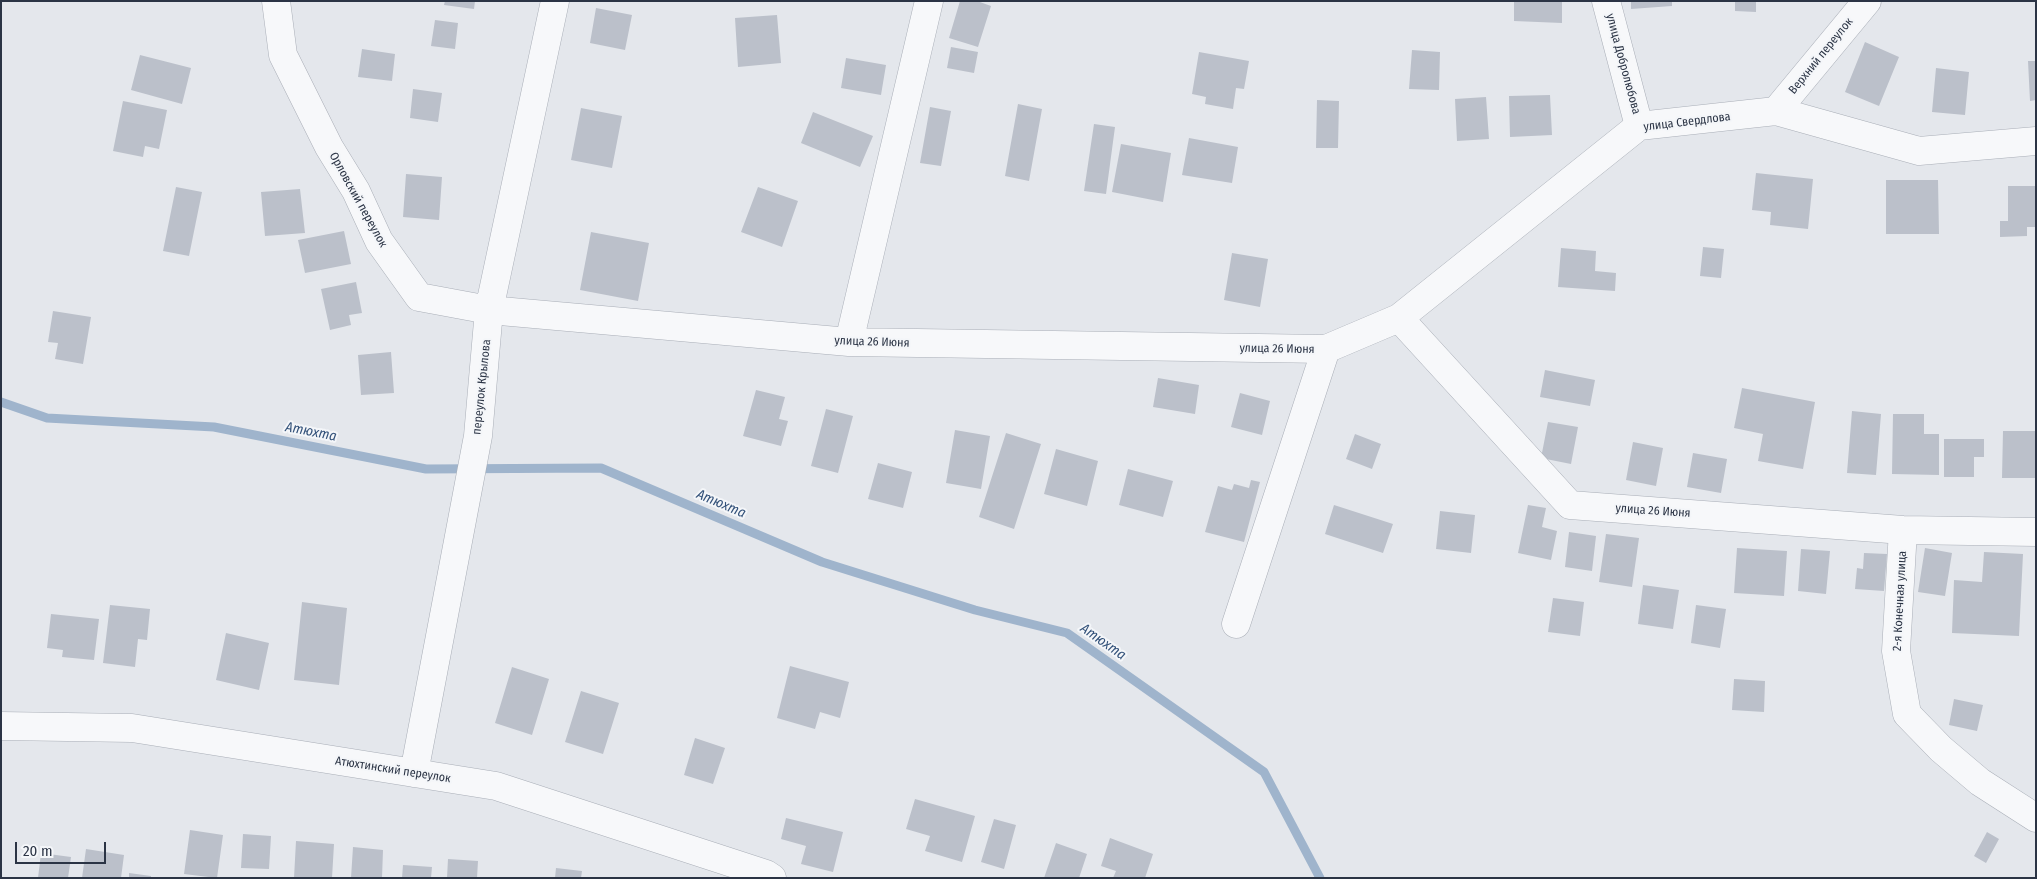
<!DOCTYPE html>
<meta charset="utf-8">
<style>
body{margin:0}
#map{position:relative;width:2037px;height:879px;overflow:hidden;background:#e4e7ec;font-family:"Fira Sans Condensed",sans-serif}
canvas{display:block}
.frame{position:absolute;inset:0;border:2px solid #2b3445;pointer-events:none}
.scale{position:absolute;left:15px;top:842px;width:91px;height:22px;box-sizing:border-box;border:2px solid #2b3445;border-top:0;padding-left:6px;font-size:15px;line-height:18px;white-space:nowrap;color:#2b3445;-webkit-text-stroke:4px #f4f6f9;paint-order:stroke}
</style>
<div id="map">
<canvas width="2037" height="879"></canvas>
<div class="frame"></div>
<div class="scale">20 m</div>
</div>
<script>
const g = document.querySelector('canvas').getContext('2d');
g.lineJoin = 'round';
function trace(path, color, width, dash) { g.strokeStyle = color; g.lineWidth = width; g.lineCap = dash ? 'butt' : 'round'; g.setLineDash(dash || []); g.stroke(path); }
function fillPath(path, color) { g.fillStyle = color; g.fill(path, 'evenodd'); }
function drawText(font, color, halo, rows, align = 'center') {
  g.font = font + ' "Fira Sans Condensed",sans-serif'; g.lineWidth = 4; g.setLineDash([]); g.textBaseline = 'middle'; g.strokeStyle = halo; g.fillStyle = color; for (const [text, x, y, turn = 0] of rows) {
    g.save(); g.translate(x, y); g.rotate((+turn || 0) * Math.PI / 180); g.textAlign = isNaN(turn) ? turn : align; if (halo) g.strokeText(text, 0, 0); g.fillText(text, 0, 0); g.restore();
  }
}
trace(new Path2D(`
 M1,402L47,418L214,427L426,469L601,468L822,562L975,610L1067,633L1264,772L1320,878`), '#9fb4cc', 9);
fillPath(new Path2D(`
 M445,1H475L474,9L444,5Z
 M960,1H977L991,6L978,47L949,38Z
 M1514,1H1562V23L1514,21Z
 M1631,1H1672V6L1631,9Z
 M1735,1H1756V12L1735,11Z
 M596,8L632,15L625,50L590,43Z
 M777,15L781,63L738,67L735,18Z
 M435,20L458,23L455,49L431,46Z
 M1865,42L1899,57L1879,106L1845,92Z
 M951,47L978,52L974,73L947,68Z
 M362,49L395,54L392,81L358,77Z
 M1412,50L1440,52L1439,90L1409,89Z
 M1199,52L1249,61L1244,89L1236,88L1233,109L1205,104L1206,97L1192,94Z
 M140,55L191,68L182,104L131,90Z
 M846,58L886,65L881,95L841,88Z
 M2028,61H2036V100L2030,101Z
 M1936,68L1969,72L1965,115L1932,112Z
 M413,89L442,93L438,122L410,118Z
 M1550,95L1552,135L1510,137L1509,96Z
 M1486,97L1489,139L1457,141L1455,99Z
 M1317,100L1339,101L1338,148H1316Z
 M123,101L167,110L159,149L145,146L143,157L113,151Z
 M1018,104L1042,109L1029,181L1005,176Z
 M930,107L951,111L941,166L920,163Z
 M581,108L622,116L612,168L571,160Z
 M813,112L873,136L860,167L801,143Z
 M1094,124L1115,127L1106,194L1084,191Z
 M1189,138L1238,147L1232,183L1182,175Z
 M1121,144L1171,153L1163,202L1112,192Z
 M1756,173L1813,179L1808,229L1770,225L1771,212L1752,210Z
 M406,174L442,177L439,220L403,217Z
 M1886,180H1938L1939,234H1886Z
 M2008,186H2036V227H2027V236L2000,237V221H2008Z
 M176,187L202,192L189,256L163,251Z
 M758,187L798,201L782,247L741,232Z
 M300,189L305,233L265,236L261,192Z
 M344,231L351,264L305,273L298,240Z
 M591,232L649,243L638,301L580,290Z
 M1703,247L1724,249L1721,278L1700,276Z
 M1561,248L1596,251L1595,271L1616,273L1615,291L1558,287Z
 M1232,253L1268,259L1260,307L1224,300Z
 M356,282L362,313L349,315L351,325L330,330L321,289Z
 M53,311L91,317L83,364L55,359L58,343L48,342Z
 M391,352L394,393L361,395L358,355Z
 M1545,370L1595,380L1590,406L1540,397Z
 M1158,378L1199,385L1195,414L1153,407Z
 M1742,388L1815,402L1803,469L1758,461L1763,434L1734,428Z
 M756,390L785,397L779,419L788,421L781,446L743,436Z
 M1240,393L1270,401L1262,435L1231,427Z
 M826,409L853,416L838,473L811,466Z
 M1852,411L1881,414L1876,475L1847,473Z
 M1893,414H1924V434H1939V475L1892,474Z
 M1548,422L1578,427L1571,464L1541,458Z
 M955,430L990,436L981,489L946,483Z
 M2003,431H2036V478H2002Z
 M1006,433L1041,444L1014,529L979,517Z
 M1355,434L1381,444L1372,469L1346,459Z
 M1944,439H1984V457H1974V477H1944Z
 M1633,442L1663,448L1656,486L1626,480Z
 M1056,449L1098,461L1087,506L1044,494Z
 M1693,453L1727,459L1721,493L1687,487Z
 M878,463L912,472L903,508L868,499Z
 M1128,469L1173,481L1163,517L1119,505Z
 M1251,480L1260,482L1244,542L1205,532L1218,486L1232,490L1234,484L1249,488Z
 M1334,505L1393,524L1383,553L1325,534Z
 M1528,505L1546,508L1542,527L1557,531L1551,560L1518,553Z
 M1440,511L1475,515L1471,553L1436,549Z
 M1569,532L1596,536L1592,571L1565,567Z
 M1606,534L1639,538L1632,587L1599,582Z
 M1737,548L1787,551L1784,596L1734,593Z
 M1925,548L1952,553L1945,596L1918,592Z
 M1801,549L1830,551L1826,594L1798,591Z
 M1984,552L2023,554L2019,636L1952,633L1954,580L1982,582Z
 M1864,553L1887,554L1884,591L1855,589L1857,568L1863,569Z
 M1643,585L1679,590L1673,629L1638,624Z
 M1553,598L1584,602L1580,636L1548,632Z
 M302,602L347,608L339,685L294,680Z
 M110,605L150,609L147,640L138,639L135,667L103,663Z
 M1696,605L1726,609L1720,648L1691,643Z
 M51,614L99,619L94,660L62,657L63,650L47,648Z
 M226,633L269,643L259,690L216,680Z
 M790,666L849,682L840,718L820,712L815,729L777,718Z
 M512,667L549,679L532,735L495,723Z
 M1734,679L1765,681L1764,712L1732,710Z
 M581,691L619,703L603,754L565,742Z
 M1954,699L1983,705L1977,731L1949,725Z
 M695,738L725,748L713,784L684,775Z
 M915,799L975,816L962,862L925,851L930,836L906,829Z
 M786,818L843,832L833,872L801,864L806,846L781,839Z
 M994,819L1016,825L1004,869L981,862Z
 M190,830L223,835L217,878L184,874Z
 M1987,832L1999,839L1986,863L1974,856Z
 M243,834L271,836L269,869L241,868Z
 M1110,838L1153,854L1145,878H1113L1116,871L1101,866Z
 M296,841L334,844L332,878H294Z
 M1056,843L1087,854L1079,878H1044Z
 M353,847L383,850L382,878H351Z
 M86,849L124,855L121,878H82Z
 M41,853L71,857L68,878H38Z
 M448,859L478,861L477,878H447Z
 M403,865L432,867L431,878H402Z
 M556,868L582,871L581,878H555Z
 M129,873L151,876V878H129Z`), '#bbc0ca');
const minor = new Path2D(`
 M276,1L283,55L329,147L356,191L379,241L419,297L489,310L849,342L1326,349L1399,318L1570,505L1903,530L2036,532
 M1606,1L1639,126
 M1776,111L1867,1
 M1399,318L1639,126L1776,111L1919,151L2036,141
 M849,342L929,1
 M1903,530L1896,651L1907,714L1941,749L1980,782L2036,818
 M1236,624L1326,349
 M1,726L132,728L496,786L766,874L772,878
 M414,773L478,436L489,310L555,1`);
trace(minor, '#a9aeb7', 29);
trace(minor, '#f7f8fa', 28);
drawText('12px', '#2b3445', '#f4f6f9', [
 ["Верхний переулок",1821,56,-51],
 ["улица Добролюбова",1623,64,75],
 ["улица Свердлова",1687,122,-7],
 ["Орловский переулок",358,200,61],
 ["улица 26 Июня",872,342,2],
 ["улица 26 Июня",1277,349,1],
 ["переулок Крылова",482,387,-84],
 ["улица 26 Июня",1653,511,4],
 ["2-я Конечная улица",1900,601,-87],
 ["Атюхтинский переулок",393,770,9]
]);
drawText('italic 14px', '#34527a', '#f4f6f9', [
 ["Атюхта",311,432,11],
 ["Атюхта",721,504,23],
 ["Атюхта",1103,642,35]
]);
</script>
